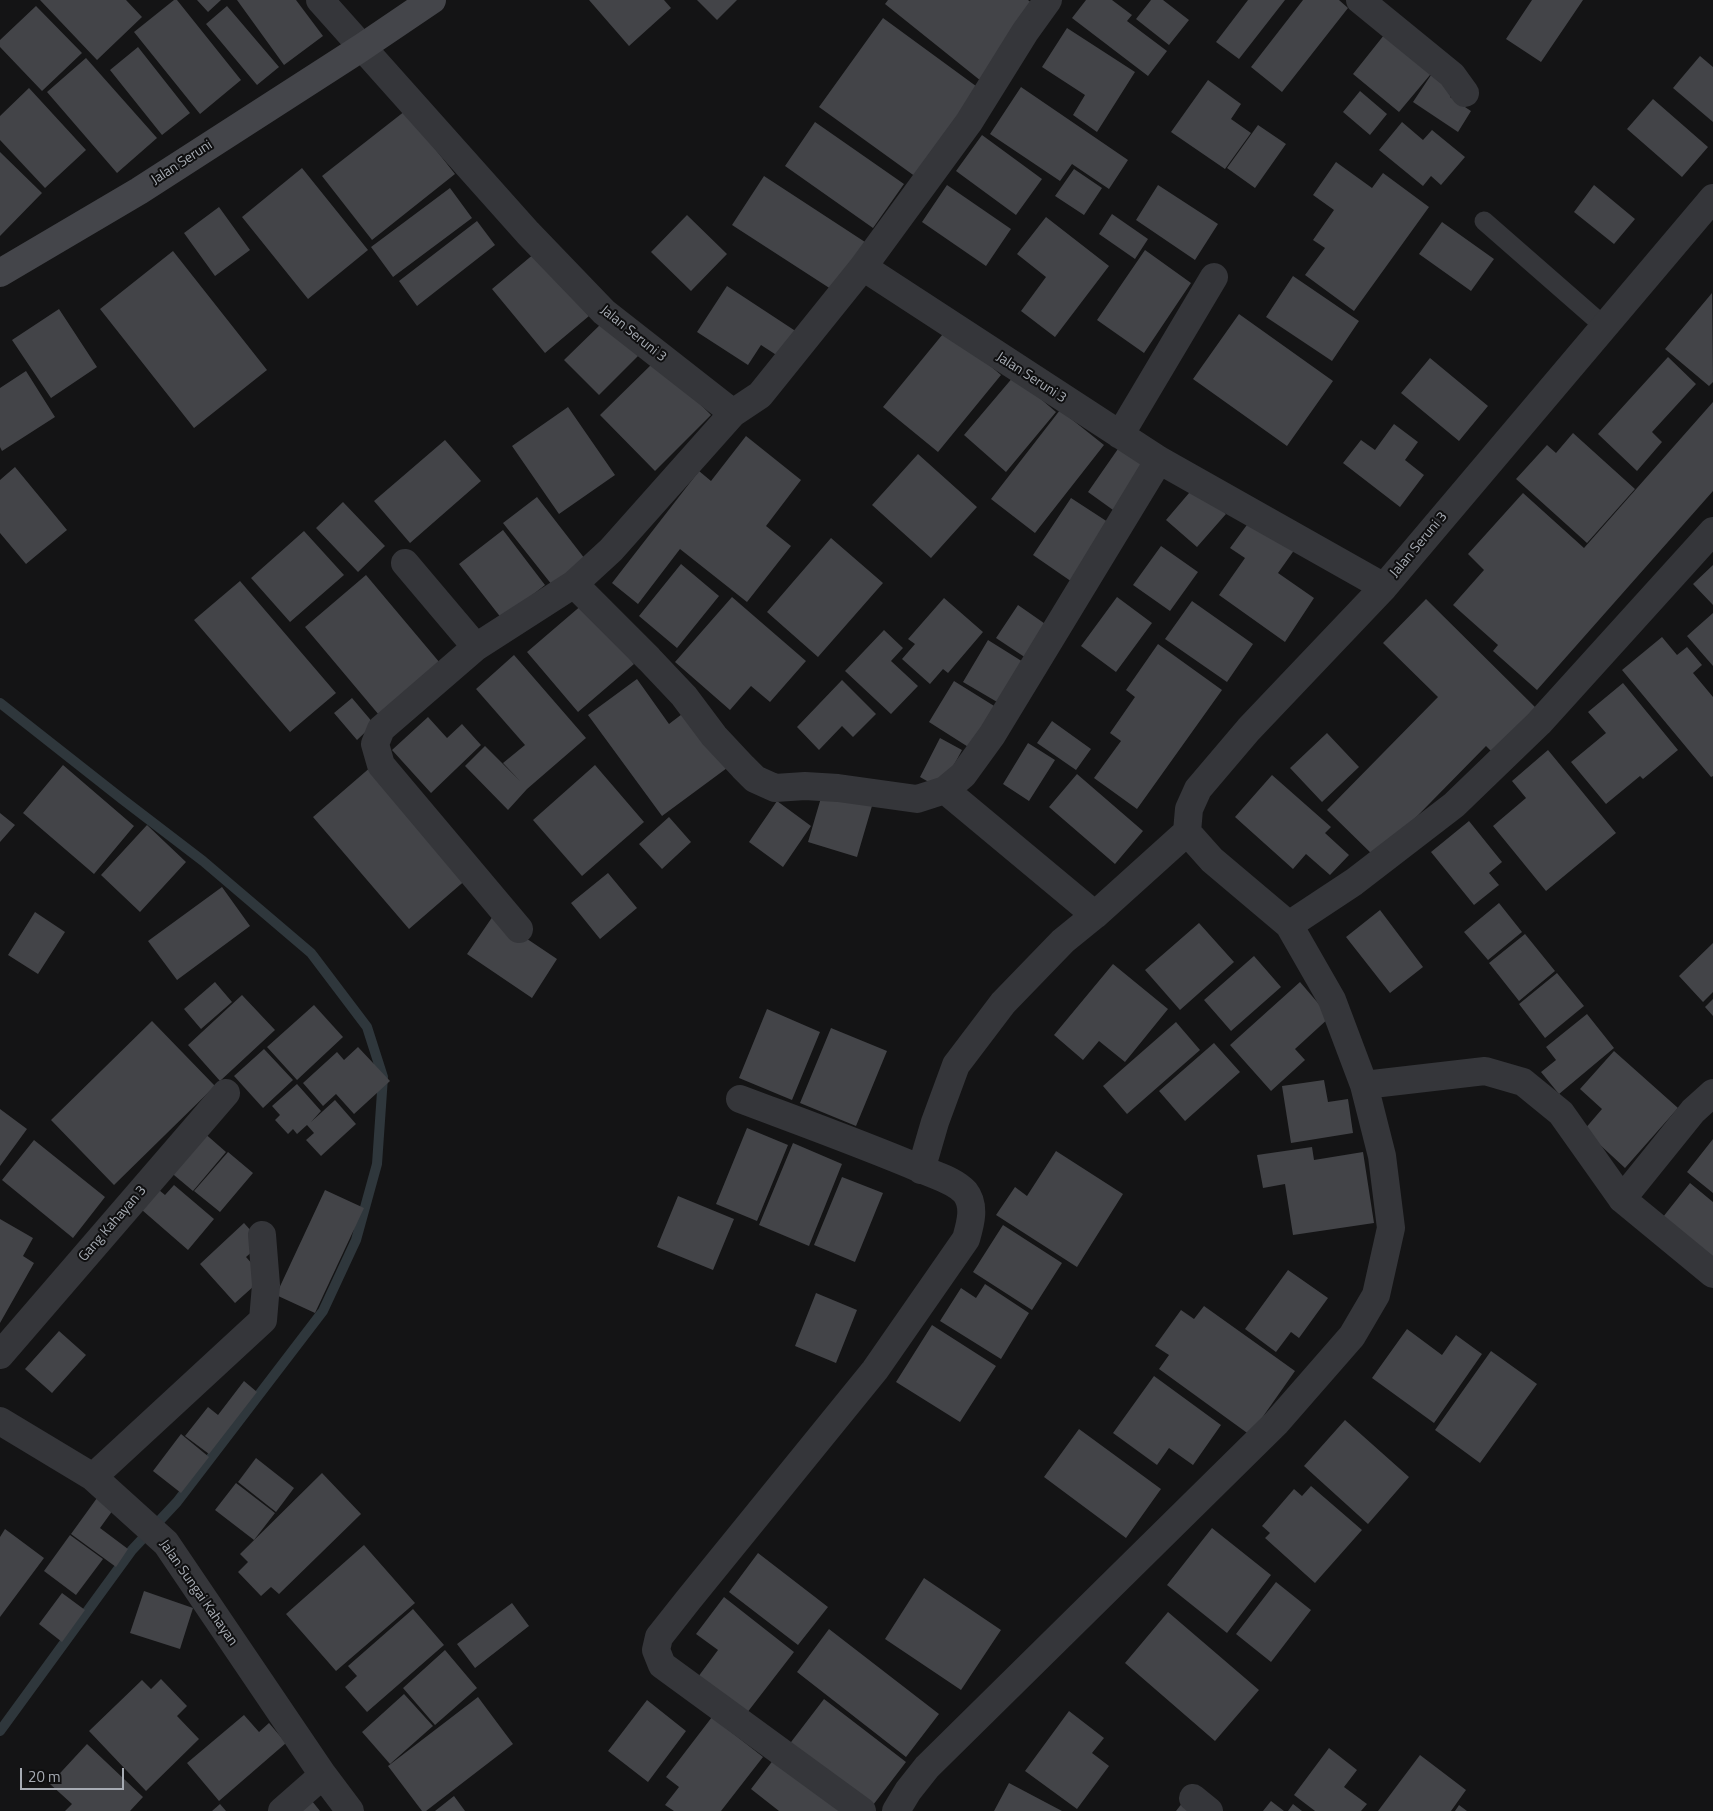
<!DOCTYPE html>
<style>
body{margin:0}
#map{position:relative;width:1713px;height:1811px;overflow:hidden;background:#141415;font-family:"Titillium Web",sans-serif}
canvas{display:block}
.scale{position:absolute;left:20px;top:1768px;width:104px;height:22px;box-sizing:border-box;border:2px solid #a7acb4;border-top:0;padding-left:6px;font-size:15px;line-height:18px;white-space:nowrap;color:#a7acb4;-webkit-text-stroke:4px #0f0f10;paint-order:stroke}
</style>
<div id="map">
<canvas width="1713" height="1811"></canvas>
<div class="scale">20 m</div>
</div>
<script>
const g = document.querySelector('canvas').getContext('2d');
g.lineJoin = 'round';
function trace(path, color, width, dash) { g.strokeStyle = color; g.lineWidth = width; g.lineCap = dash ? 'butt' : 'round'; g.setLineDash(dash || []); g.stroke(path); }
function fillPath(path, color) { g.fillStyle = color; g.fill(path, 'evenodd'); }
function drawText(font, color, halo, rows, align = 'center') {
  g.font = font + ' "Titillium Web",sans-serif'; g.lineWidth = 4; g.setLineDash([]); g.textBaseline = 'middle'; g.strokeStyle = halo; g.fillStyle = color; for (const [text, x, y, turn = 0] of rows) {
    g.save(); g.translate(x, y); g.rotate((+turn || 0) * Math.PI / 180); g.textAlign = isNaN(turn) ? turn : align; if (halo) g.strokeText(text, 0, 0); g.fillText(text, 0, 0); g.restore();
  }
}
trace(new Path2D(`
 M0,703L122,799L203,861L311,953L367,1027L383,1077L377,1164L356,1240L323,1311L177,1502L132,1550L0,1731`), '#2f373c', 10);
fillPath(new Path2D(`
 M40,0H126L142,17L97,60Z
 M174,0H177L241,80L200,114L134,32Z
 M197,0H221L208,12Z
 M237,0H296L323,36L284,65Z
 M589,0H664L671,8L629,46Z
 M697,0H737L717,20Z
 M888,0H1028L1038,8L986,85L885,4Z
 M1086,0H1112L1132,15L1127,21L1167,51L1148,76L1072,18Z
 M1151,0H1163L1189,20L1169,45L1136,19Z
 M1248,0H1285L1239,59L1216,42Z
 M1303,0H1339L1348,8L1282,92L1251,67Z
 M1532,0H1583L1541,62L1506,39Z
 M36,6L82,53L42,91L0,47V40Z
 M227,6L279,67L257,85L206,24Z
 M883,18L980,89L916,177L819,107Z
 M1067,28L1135,72L1097,132L1073,115L1085,95L1042,67Z
 M1388,30L1435,69L1399,112L1353,74Z
 M138,47L190,113L162,135L110,70Z
 M1700,56L1713,67V122L1673,88Z
 M86,58L157,138L117,173L47,92Z
 M1435,69L1458,84L1450,97L1471,111L1458,132L1413,102Z
 M1208,80L1241,104L1231,119L1251,133L1225,169L1171,132Z
 M1021,87L1128,160L1109,189L1072,164L1060,181L990,134Z
 M29,88L86,150L45,188L0,140V116Z
 M1360,91L1387,114L1370,135L1343,112Z
 M1653,99L1708,147L1682,177L1627,129Z
 M405,111L455,174L372,240L322,176Z
 M815,122L904,184L873,228L785,166Z
 M1402,122L1423,140L1432,130L1465,157L1441,185L1431,176L1423,186L1379,150Z
 M1258,125L1286,144L1255,188L1227,168Z
 M982,135L1042,179L1016,215L956,171Z
 M0,152L42,193L0,236Z
 M1336,162L1372,188L1383,173L1429,207L1354,311L1305,275L1325,248L1313,240L1334,210L1313,195Z
 M302,168L368,250L308,299L242,217Z
 M1074,169L1102,188L1084,215L1055,196Z
 M764,176L865,242L834,291L732,225Z
 M947,185L1011,229L986,266L922,222Z
 M1158,185L1218,224L1195,260L1136,220Z
 M1594,185L1635,219L1614,244L1574,212Z
 M450,188L472,218L393,277L371,247Z
 M219,207L250,250L215,276L184,233Z
 M1112,214L1148,239L1135,259L1099,234Z
 M687,215L727,254L691,291L651,252Z
 M1046,217L1109,266L1055,337L1021,311L1046,277L1017,254Z
 M477,221L495,245L417,306L399,281Z
 M1442,222L1494,259L1471,291L1419,254Z
 M1145,250L1191,283L1144,353L1097,320Z
 M173,251L267,370L194,428L100,309Z
 M535,253L589,316L545,353L492,289Z
 M1293,276L1359,321L1332,361L1266,317Z
 M727,286L797,332L781,358L761,345L748,365L697,332Z
 M1712,293L1713,382L1709,386L1665,349Z
 M59,309L97,367L51,398L12,340Z
 M1239,314L1333,381L1287,446L1193,379Z
 M604,321L639,355L599,395L564,360Z
 M947,329L1001,375L938,452L883,407Z
 M1668,357L1696,384L1652,432L1662,442L1637,471L1598,434Z
 M1430,358L1488,406L1459,441L1401,393Z
 M656,360L711,415L655,471L600,415Z
 M26,371L55,417L2,451L0,447V388Z
 M1014,376L1056,412L1006,472L964,435Z
 M1713,402V491L1537,690L1493,651L1498,645L1453,605L1484,570L1468,554L1523,493L1584,548Z
 M568,407L615,475L559,514L512,446Z
 M1060,410L1104,445L1035,533L991,499Z
 M1394,424L1418,442L1405,460L1424,475L1400,507L1343,463L1361,440L1375,450Z
 M1573,433L1635,489L1587,543L1516,479L1547,445L1556,453Z
 M746,436L801,480L766,526L791,546L747,602L680,549L638,604L612,583L699,471L711,481Z
 M445,440L481,481L410,543L374,501Z
 M1120,446L1152,469L1120,515L1088,492Z
 M918,454L977,507L931,558L872,505Z
 M15,467L67,530L26,564L0,533V480Z
 M1195,486L1226,514L1197,547L1166,520Z
 M537,497L585,559L552,585L503,523Z
 M1071,498L1114,526L1075,584L1033,555Z
 M343,502L385,546L358,572L316,528Z
 M1252,518L1295,549L1278,573L1314,598L1285,642L1219,595L1245,558L1230,548Z
 M503,530L545,585L502,619L459,564Z
 M304,531L344,575L290,622L251,578Z
 M831,538L883,583L818,657L767,612Z
 M1161,546L1198,572L1170,611L1133,585Z
 M681,564L719,596L677,648L639,616Z
 M1713,565V605L1693,584Z
 M366,575L440,663L379,715L305,627Z
 M240,581L336,693L290,732L194,620Z
 M732,597L806,661L770,702L751,686L730,710L675,662Z
 M1117,597L1152,623L1116,672L1081,646Z
 M944,598L983,632L948,673L943,669L930,684L902,659L915,644L908,639Z
 M1426,599L1538,710L1494,754L1486,746L1376,858L1327,810L1438,697L1383,643Z
 M1192,601L1253,644L1227,682L1165,639Z
 M583,604L634,664L578,712L527,652Z
 M1018,605L1051,628L1029,660L996,638Z
 M1713,613V666L1687,636Z
 M884,630L903,648L891,661L918,686L891,714L845,671Z
 M1662,637L1677,655L1687,647L1702,665L1693,673L1713,697V776L1711,777L1622,670Z
 M988,640L1028,665L1004,706L963,682Z
 M1158,644L1222,690L1137,809L1094,778L1121,741L1110,733L1135,697L1126,690Z
 M514,655L586,738L527,789L508,810L465,766L485,746L520,781L503,763L525,745L476,689Z
 M637,679L669,724L686,711L727,768L662,816L588,715Z
 M842,680L876,714L853,737L842,726L819,750L797,727Z
 M954,681L999,709L973,750L929,722Z
 M1623,683L1678,750L1643,779L1640,776L1606,804L1571,762L1606,733L1588,712Z
 M352,698L374,724L357,740L334,713Z
 M428,717L447,738L462,724L481,745L431,793L392,750Z
 M1052,721L1091,749L1076,770L1037,743Z
 M1327,733L1359,767L1322,802L1290,768Z
 M940,738L962,750L941,789L920,777Z
 M1028,743L1055,760L1029,801L1003,784Z
 M1548,750L1616,833L1546,891L1493,826L1526,798L1512,781Z
 M63,765L134,826L94,874L23,813Z
 M595,765L644,822L582,876L533,820Z
 M372,766L468,878L409,929L313,817Z
 M1077,774L1143,831L1115,864L1049,807Z
 M1272,775L1331,827L1325,833L1349,855L1330,875L1306,854L1293,869L1235,817Z
 M823,791L872,806L857,857L808,842Z
 M777,801L811,826L783,867L749,842Z
 M0,813L15,825L0,842Z
 M669,817L691,842L662,869L639,844Z
 M1469,821L1502,862L1489,873L1499,885L1474,905L1431,852Z
 M147,825L186,862L140,912L101,875Z
 M608,873L637,908L600,939L571,903Z
 M222,887L250,926L177,980L148,941Z
 M1499,903L1522,932L1488,960L1464,932Z
 M1380,910L1423,967L1390,993L1346,937Z
 M35,912L65,932L38,974L8,955Z
 M493,916L557,959L532,998L467,954Z
 M1199,923L1234,962L1180,1010L1145,970Z
 M1525,934L1555,971L1519,1001L1489,963Z
 M1713,943V992L1703,1002L1679,976Z
 M1254,956L1281,987L1231,1031L1204,1000Z
 M1113,964L1168,1009L1125,1062L1099,1041L1083,1060L1054,1035Z
 M1557,973L1584,1006L1545,1038L1519,1004Z
 M215,982L232,1002L201,1029L184,1009Z
 M1300,982L1330,1017L1295,1049L1305,1060L1271,1091L1230,1045Z
 M242,995L275,1030L220,1081L188,1045Z
 M1713,999V1016L1705,1007Z
 M314,1005L343,1037L297,1080L267,1047Z
 M767,1009L820,1032L792,1100L739,1078Z
 M1587,1014L1614,1048L1559,1094L1541,1072L1556,1060L1546,1047Z
 M152,1021L215,1086L114,1185L51,1120Z
 M1176,1022L1200,1050L1127,1114L1103,1086Z
 M831,1028L887,1051L856,1126L800,1103Z
 M1214,1043L1240,1072L1185,1121L1159,1091Z
 M358,1047L390,1081L354,1114L336,1094L323,1106L303,1083L337,1052L344,1060Z
 M264,1049L293,1080L263,1108L234,1076Z
 M1614,1051L1678,1108L1625,1168L1584,1130L1602,1109L1580,1089Z
 M1324,1080L1328,1102L1348,1099L1353,1133L1291,1143L1282,1086Z
 M297,1084L321,1111L311,1122L335,1100L356,1124L321,1156L306,1140L314,1133L307,1125L297,1134L293,1129L288,1134L275,1120L280,1115L272,1106Z
 M0,1109L27,1129L0,1166Z
 M747,1128L788,1145L757,1221L716,1204Z
 M202,1131L226,1152L193,1191L168,1170Z
 M1713,1139V1193L1687,1172Z
 M34,1140L105,1197L73,1238L2,1180Z
 M793,1143L842,1164L809,1246L759,1225Z
 M1312,1147L1314,1160L1363,1152L1374,1223L1293,1235L1285,1184L1263,1188L1257,1155Z
 M1056,1151L1123,1194L1077,1267L996,1215L1015,1187L1027,1196Z
 M228,1152L253,1173L220,1212L194,1191Z
 M842,1177L883,1193L855,1262L814,1245Z
 M1690,1183L1713,1202V1266L1659,1222Z
 M174,1185L214,1219L188,1250L142,1210L159,1190L165,1195Z
 M325,1190L364,1208L315,1313L276,1295Z
 M678,1196L734,1219L713,1270L657,1247Z
 M0,1219L33,1238L23,1256L34,1263L0,1323Z
 M244,1223L262,1243L246,1257L264,1277L235,1303L200,1264Z
 M1003,1225L1062,1263L1032,1310L973,1272Z
 M1288,1270L1328,1298L1299,1338L1291,1332L1276,1352L1245,1329Z
 M985,1284L1029,1313L1001,1359L940,1321L961,1288L976,1298Z
 M816,1293L857,1310L836,1363L795,1346Z
 M1204,1306L1295,1371L1250,1435L1159,1369L1169,1355L1155,1346L1181,1310L1194,1319Z
 M932,1325L996,1366L960,1422L896,1382Z
 M1407,1329L1442,1355L1456,1335L1482,1354L1434,1423L1372,1378Z
 M59,1331L86,1355L52,1393L25,1369Z
 M1491,1351L1537,1384L1480,1463L1435,1430Z
 M1154,1376L1221,1425L1193,1465L1169,1448L1157,1465L1113,1433Z
 M244,1381L257,1392L209,1454L185,1436L208,1407L218,1415Z
 M1345,1420L1409,1477L1368,1524L1304,1466Z
 M1079,1429L1161,1489L1126,1538L1044,1477Z
 M181,1434L209,1457L181,1493L153,1471Z
 M256,1458L294,1488L276,1512L238,1482Z
 M322,1473L361,1514L279,1594L271,1587L261,1596L238,1572L248,1562L240,1554Z
 M236,1483L275,1513L254,1540L215,1510Z
 M1311,1486L1362,1530L1315,1583L1265,1538L1270,1533L1262,1526L1294,1489L1302,1496Z
 M97,1498L113,1510L100,1528L128,1549L116,1567L71,1534Z
 M1212,1528L1271,1575L1227,1633L1167,1585Z
 M5,1529L44,1558L0,1617V1537Z
 M70,1535L103,1559L76,1595L44,1571Z
 M364,1545L415,1603L336,1671L286,1614Z
 M758,1553L828,1607L798,1645L729,1592Z
 M924,1578L1001,1630L961,1690L885,1639Z
 M1276,1582L1311,1610L1271,1662L1236,1634Z
 M144,1591L193,1608L180,1649L130,1633Z
 M62,1593L85,1610L62,1642L39,1624Z
 M724,1597L794,1652L743,1718L695,1681L718,1650L696,1634Z
 M512,1603L529,1626L475,1668L457,1644Z
 M413,1609L444,1645L367,1712L345,1687L357,1676L348,1666Z
 M1168,1612L1259,1690L1215,1741L1125,1663Z
 M829,1629L939,1714L906,1757L797,1672Z
 M445,1650L477,1688L435,1725L403,1688Z
 M161,1679L187,1706L177,1716L199,1739L146,1791L89,1731L142,1680L151,1689Z
 M404,1694L433,1726L390,1764L362,1732Z
 M478,1697L513,1744L426,1811H422L388,1766Z
 M824,1699L906,1762L870,1809L788,1746Z
 M647,1700L686,1731L648,1782L608,1751Z
 M1069,1711L1104,1738L1092,1753L1109,1766L1077,1809L1025,1771Z
 M244,1715L259,1732L269,1723L286,1743L219,1801L187,1763Z
 M712,1717L763,1757L721,1811H674L665,1805L679,1787L666,1777Z
 M87,1744L143,1797L130,1811H65L72,1804L50,1784Z
 M1329,1748L1357,1770L1344,1787L1367,1804L1361,1811H1315L1294,1795Z
 M1420,1755L1466,1790L1451,1811H1378Z
 M774,1759L841,1811H779L751,1789Z
 M1009,1783L1062,1811H994Z
 M454,1796L465,1811H435Z
 M312,1801L320,1811H300Z
 M1271,1801L1284,1811H1263Z
 M1183,1802L1195,1811H1176Z
 M220,1804L226,1811H212Z
 M1293,1804L1302,1811H1288Z
 M1459,1805L1467,1811H1455Z`), '#434448');
trace(new Path2D(`
 M1484,221L1604,326`), '#35363a', 19);
trace(new Path2D(`
 M320,0L528,233L604,312L733,413L760,395L863,267L1159,460L1384,587L1713,198
 M1360,0L1452,75L1465,93
 M863,267L969,122L1025,32L1048,0
 M1120,435L1214,277
 M405,563L476,647
 M574,584L649,659L684,696L714,736L743,767L755,779L775,788L805,786L838,788L917,799L945,790L963,775L992,735L1159,460
 M945,790L1095,915
 M1289,925L1354,882L1454,805L1539,723L1713,531
 M519,929L381,765L375,744L381,729L476,647L574,584L611,550L733,413
 M1364,1085L1332,1000L1289,925L1212,860L1187,832L1189,809L1198,789L1249,729L1384,587
 M740,1099C801,1122 862,1144 921,1169C936,1176 954,1180 965,1192C976,1206 970,1225 966,1239L875,1370L689,1599L659,1637L656,1650L662,1665L862,1811
 M921,1170L935,1122L956,1065L1003,1003L1063,941L1095,915L1187,832
 M1622,1199L1693,1111L1713,1093
 M0,1355L226,1093
 M0,1421L93,1477L166,1543L323,1775L350,1811
 M93,1477L263,1320L266,1285L262,1235
 M1193,1798L1209,1811
 M282,1811L323,1775
 M896,1811L908,1791L927,1767L1276,1423L1352,1336L1376,1295L1391,1228L1382,1156L1364,1085L1485,1071L1523,1082L1561,1113L1622,1199L1713,1274`), '#35363a', 28);
trace(new Path2D(`
 M0,273L139,191L361,48L432,0`), '#44454a', 28);
drawText('14px', '#a7acb4', '#0f0f10', [
 ["Jalan Seruni",182,163,-33],
 ["Jalan Seruni 3",633,334,39],
 ["Jalan Seruni 3",1031,378,33],
 ["Jalan Seruni 3",1419,545,-50],
 ["Gang Kahayan 3",113,1224,-49],
 ["Jalan Sungai Kahayan",198,1593,55]
]);
</script>
